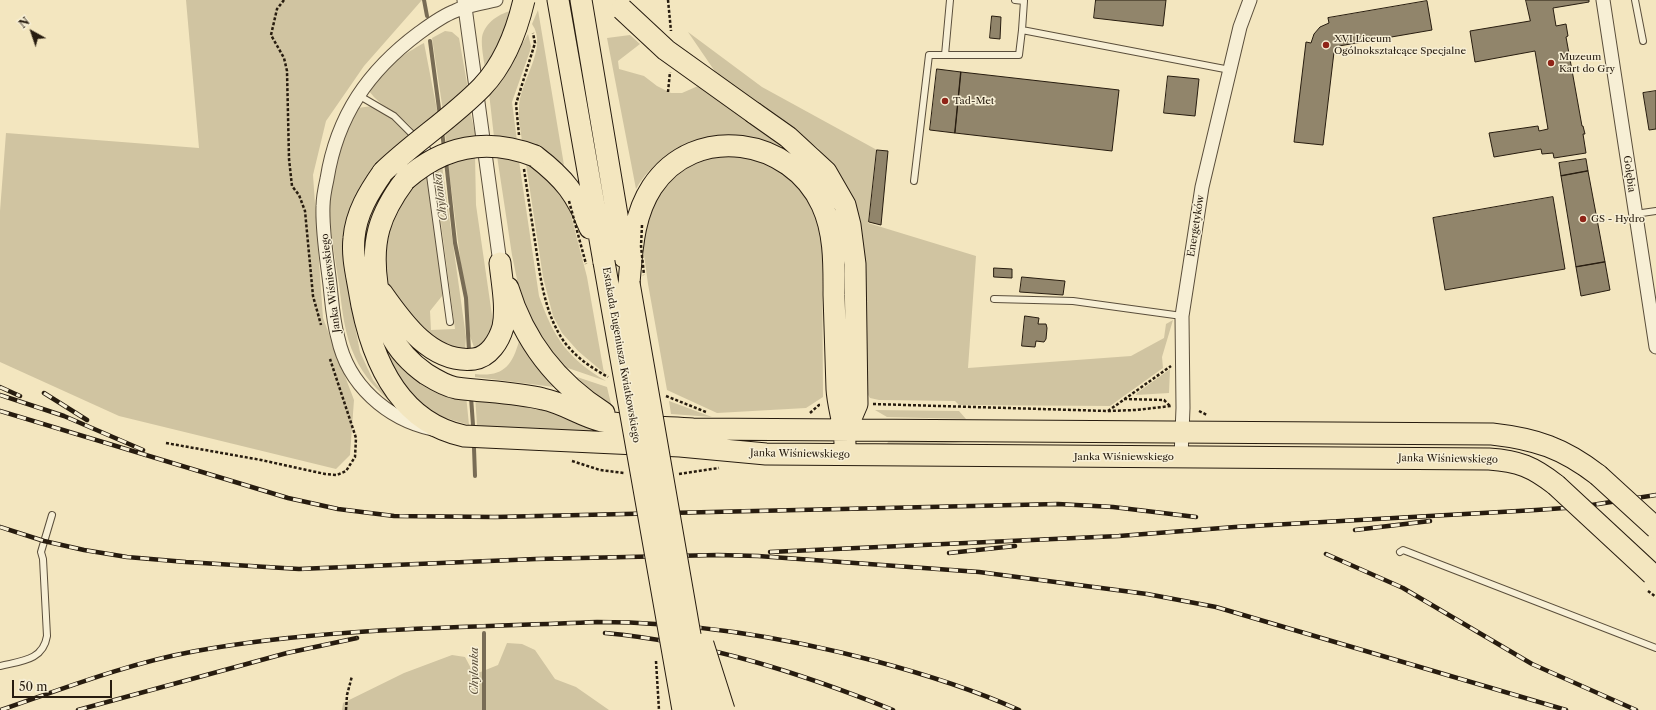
<!DOCTYPE html>
<meta charset="utf-8">
<style>
body{margin:0}
#map{position:relative;width:1656px;height:710px;overflow:hidden;background:#f3e6bf;font-family:"Libre Caslon Text",serif}
canvas{display:block}
.north{position:absolute;left:12px;top:12px;width:40px;height:40px;-webkit-text-stroke:3px #f7efd5;paint-order:stroke;rotate:320deg;font-size:11px;font-weight:700;line-height:16px;text-align:center;color:#271c0f}
.north::after{content:'';display:block;margin:auto;width:14px;height:18px;background:#271c0f;clip-path:polygon(50% 0,100% 100%,50% 72%,0 100%)}
.scale{position:absolute;left:12px;top:680px;width:100px;height:18px;box-sizing:border-box;border:2px solid #271c0f;border-top:0;padding-left:5px;font-size:12px;line-height:14px;white-space:nowrap;color:#271c0f;-webkit-text-stroke:3px #f7efd5;paint-order:stroke}
</style>
<div id="map">
<canvas width="1656" height="710"></canvas>
<div class="north">N</div>
<div class="scale">50 m</div>
</div>
<script>
const g = document.querySelector('canvas').getContext('2d');
g.lineJoin = 'round';
function fillPath(path, color) { g.fillStyle = color; g.fill(path, 'evenodd'); }
function trace(path, color, width, dash) { g.strokeStyle = color; g.lineWidth = width; g.lineCap = dash ? 'butt' : 'round'; g.setLineDash(dash || []); g.stroke(path); }
function drawText(font, color, halo, rows, align = 'center') {
  g.font = font + ' "Libre Caslon Text",serif'; g.lineWidth = 3; g.setLineDash([]); g.textBaseline = 'middle'; g.strokeStyle = halo; g.fillStyle = color; for (const [text, x, y, turn = 0] of rows) {
    g.save(); g.translate(x, y); g.rotate((+turn || 0) * Math.PI / 180); g.textAlign = isNaN(turn) ? turn : align; if (halo) g.strokeText(text, 0, 0); g.fillText(text, 0, 0); g.restore();
  }
}
fillPath(new Path2D(`
 M186,0H422L364,66L326,121L313,175L323,318L354,400L350,455L336,469L119,416L0,362V211L6,133L199,148Z
 M514,10L516,14L485,69C484,60 481,47 482,37C485,22 500,13 514,10Z
 M538,10L564,165L536,147L522,142C521,131 518,119 519,108C519,82 549,48 532,24Z
 M445,31L452,32L459,38L468,89L443,111L432,38Z
 M688,32L762,87L877,150L868,223L976,256L968,368L1131,356L1164,338L1166,324L1173,320L1162,357L1163,368L1110,406L959,405L955,401L879,400L870,398L867,393L861,224L850,194L834,168L818,148L725,81L714,70Z
 M528,34L531,46L530,51L512,102L517,141L494,137L489,93L506,71Z
 M630,35L640,44L618,61L619,69L644,76L657,86L671,93H682L698,86L782,145L780,147C730,124 663,140 636,189L607,38Z
 M424,43L438,115L415,132C403,115 381,108 369,91C380,69 404,54 424,43Z
 M373,106L392,118L410,136L345,249V274L360,352L373,380L393,404C377,390 364,377 355,357C344,334 342,308 339,284C333,244 324,203 334,163C338,145 350,125 357,108Z
 M470,111L476,137L446,144L445,132Z
 M475,155L476,205L493,322V334L475,350L470,336L448,163Z
 M715,155C723,155 732,155 740,156C774,161 805,188 817,220C819,228 820,237 822,244L823,397L806,408L717,413L667,390L648,284L644,255V235L649,208L667,183L698,160Z
 M497,156L519,161L539,296C554,338 567,358 606,381L559,365L545,348L521,299L512,255Z
 M408,162L407,166L387,189L381,331L466,395L469,425L439,416L417,400L397,381L369,310L363,246L368,218L378,197L391,177Z
 M526,164L553,180L566,196L587,277L604,373L578,351L562,333L553,316L543,277Z
 M442,165L466,337L465,351C457,349 447,348 439,345C431,342 418,322 412,316C406,309 396,301 392,293C373,249 395,202 428,173L443,289L442,296L430,311L431,330L455,329L434,170Z
 M519,341H522L556,385L554,387L475,377V374C502,377 512,367 519,341Z
 M1170,369L1169,393L1136,395L1137,393Z
 M559,371L607,387L612,408Z
 M475,395L538,401L616,434L498,429L477,425Z
 M669,401L712,417L671,414Z
 M875,410L959,411L966,419L887,417Z
 M890,439L975,441L890,449L886,445Z
 M507,643L522,644L535,650L555,679L576,687L609,710H342L343,703L404,673L452,655L465,657L473,672L478,673L498,665Z`), '#d0c4a1');
trace(new Path2D(`
 M424,0L427,16
 M430,41L440,116
 M442,131L444,148
 M446,161L455,243L466,298L469,351
 M471,397L473,425
 M474,448L475,476
 M484,633V710`), '#786c55', 4);
const building = new Path2D(`
 M1096,0H1166L1163,26L1094,18Z
 M1526,0H1589V2L1553,8L1556,26L1566,24L1568,36L1566,37L1582,126H1583L1585,134H1583L1586,153L1554,158L1553,153L1542,154L1541,149L1494,157L1489,133L1538,126L1539,131L1548,129L1535,51L1475,62L1470,31L1530,21Z
 M1427,1L1432,30L1339,46L1334,52L1323,145L1294,142L1306,42L1311,43L1314,34L1320,27L1329,23L1328,18Z
 M992,16L1001,17L1000,39L990,38Z
 M937,69L961,72L955,133L930,130Z
 M961,72L1119,90L1112,151L955,133Z
 M1168,76L1199,79L1195,116L1164,113Z
 M1656,91V129L1649,130L1643,93Z
 M877,150L888,151L881,225L869,222Z
 M1586,159L1588,171L1561,176L1559,163Z
 M1588,171L1605,262L1576,267L1561,176Z
 M1553,197L1565,269L1445,290L1433,218Z
 M1605,262L1610,290L1581,296L1576,267Z
 M994,268L1012,269V278L994,277Z
 M1022,277L1065,281L1063,295L1020,292Z
 M1025,316L1039,318L1038,324H1046L1047,328L1046,339L1044,342L1036,341L1035,347L1022,346Z`);
fillPath(building, '#91856b');
trace(building, '#271c0f', 1);
const service = new Path2D(`
 M1015,0L1024,1L1022,30
 M1635,0L1643,41
 M945,55L950,0
 M358,95L394,116L427,149L428,159
 M429,168L450,322
 M914,181L929,55H1019L1022,30L1230,70
 M1635,214L1656,211
 M994,299L1073,301L1182,316
 M1400,552L1403,550L1656,648
 M0,666C20,661 43,661 47,636L43,559L41,552L52,515`);
const minor = new Path2D(`
 M464,0L500,263
 M1603,0L1656,347
 M432,429C387,419 348,385 338,338C333,321 332,303 330,285C327,259 322,232 323,206C323,198 325,188 327,179C337,116 368,71 419,33C430,25 442,16 455,11C467,5 482,3 496,0
 M1181,457L1183,408L1182,316L1202,187L1240,27L1250,0`);
const trunk = new Path2D(`
 M558,0L604,262
 M581,0L624,257
 M754,113L788,137L826,172L845,205L850,225L855,264L857,404L845,432
 M535,156C565,179 576,194 590,228
 M383,172C369,192 356,213 354,238C352,255 356,272 359,289C369,352 394,421 464,436L680,446L766,454L1489,459C1519,461 1533,467 1556,485
 M405,180C379,215 371,241 377,284C382,323 392,350 426,374C434,379 445,386 456,388C485,392 514,392 543,399C564,403 581,416 602,421C631,427 663,427 693,429L1492,434C1536,439 1563,448 1598,475
 M629,283C632,250 633,216 652,187C695,122 791,138 822,205C835,233 834,265 834,295C835,326 836,357 837,389C838,407 845,425 845,444
 M508,288C524,341 557,383 604,413
 M382,293C403,323 432,364 474,359C489,357 499,341 503,327C507,307 502,283 500,263`);
trace(service, '#5a4e3b', 8);
trace(minor, '#5a4e3b', 15);
trace(trunk, '#271c0f', 23);
trace(new Path2D(`
 M284,0L277,9L271,35L284,58L287,71L289,159L292,186L299,195L305,211L313,296L321,325
 M668,0L671,31
 M668,92L670,72
 M519,135L516,104L535,43L533,33
 M524,169C528,196 532,222 536,248C540,276 544,305 557,330C568,352 588,366 608,377
 M666,396L706,412
 M1124,399L1164,400L1170,406
 M873,404L1108,411L1136,410L1171,406
 M1108,411L1171,366
 M1199,411L1207,415
 M810,413L819,405H822
 M166,443L261,460L325,474L337,475L346,471L355,457L356,438L330,359
 M572,461L600,470L624,473
 M679,474L719,468
 M1648,591L1656,597
 M346,710L347,695L352,676`), '#271c0f', 2.5, [3, 2]);
trace(service, '#f7efd5', 6);
trace(minor, '#f7efd5', 13);
trace(trunk, '#f3e6bf', 21);
const rail = new Path2D(`
 M0,387L20,396
 M44,393L87,420
 M0,395L64,416L143,450
 M0,411L288,498L338,509L394,516L495,517L1058,504L1113,507L1196,517
 M0,527L44,541L84,550L127,557L186,562L299,569L536,559L718,555L758,556L979,572L1147,594L1216,607L1566,710
 M1355,530L1430,521
 M770,552L1119,536L1235,527L1536,510L1579,507L1656,495
 M949,553L1015,546
 M1326,554L1403,588L1532,664L1636,710
 M605,633C704,642 801,673 893,710
 M1,710C65,688 129,663 196,651C327,627 464,628 597,622C691,622 784,637 875,661C924,674 972,689 1019,710
 M78,710L287,653L357,638`);
trace(rail, '#271c0f', 4.5);
trace(rail, '#f7efd5', 3, [9]);
const trunkBridge = new Path2D(`
 M622,9L666,50L754,113
 M383,172C414,142 452,118 482,87C504,64 517,30 524,0
 M405,180C443,146 487,137 535,156
 M604,262L683,710
 M629,283L703,710
 M1598,475L1656,528
 M1556,485L1652,574
 M703,644L724,710`);
trace(trunkBridge, '#271c0f', 23, []);
trace(new Path2D(`
 M569,201L586,264
 M642,225L641,246L644,275
 M656,661L659,710`), '#271c0f', 2.5, [3, 2]);
trace(trunkBridge, '#f3e6bf', 21);
for (const [x, y, r, color] of [
 [1326,45,4,"#8f2418"],
 [1551,63,4,"#8f2418"],
 [945,101,4,"#8f2418"],
 [1583,219,4,"#8f2418"]
]) { const dot = new Path2D(); dot.arc(x, y, r, 0, 2 * Math.PI); g.fillStyle = color; g.fill(dot); trace(dot, '#f7efd5', 1.5); }
drawText('10px', '#271c0f', '#f7efd5', [
 ["XVI Liceum",1334,39],
 ["Ogólnokształcące Specjalne",1334,51],
 ["Muzeum",1559,57],
 ["Kart do Gry",1559,69],
 ["Tad-Met",953,101],
 ["GS - Hydro",1591,219]
], 'left');
drawText('10px', '#271c0f', '#f7efd5', [
 ["Gołębia",1629,174,82],
 ["Energetyków",1196,226,-81],
 ["Janka Wiśniewskiego",331,283,-97],
 ["Estakada Eugeniusza Kwiatkowskiego",621,355,80],
 ["Janka Wiśniewskiego",800,454,1],
 ["Janka Wiśniewskiego",1124,457],
 ["Janka Wiśniewskiego",1448,459,1]
]);
drawText('italic 11px', '#5d513d', '#f7efd5', [
 ["Chylonka",441,197,-97],
 ["Chylonka",475,671,-90]
]);
</script>
